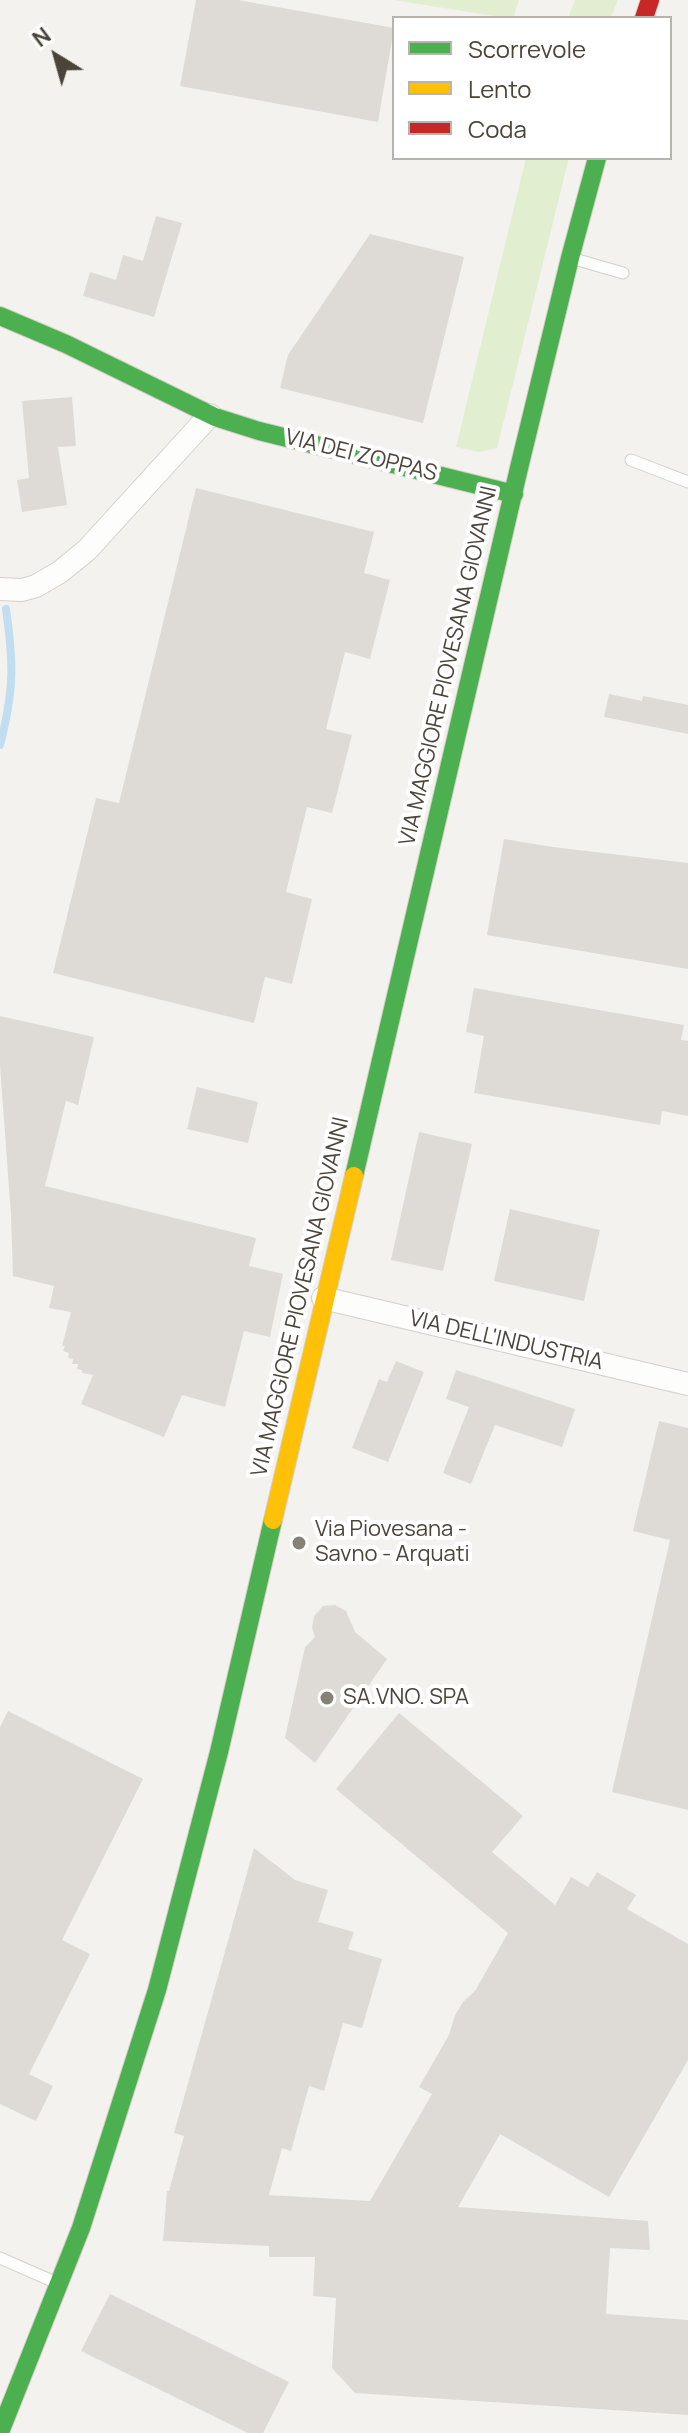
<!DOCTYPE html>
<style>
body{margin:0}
#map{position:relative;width:688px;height:2433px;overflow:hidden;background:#f4f2ee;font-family:Manrope,sans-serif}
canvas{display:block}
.legend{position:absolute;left:392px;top:16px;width:280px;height:144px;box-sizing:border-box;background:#fff;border:2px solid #b7b4b0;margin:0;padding:10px 14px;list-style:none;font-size:24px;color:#4b4439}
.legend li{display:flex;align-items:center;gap:16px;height:40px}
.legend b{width:40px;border:2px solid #b7b4b0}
.north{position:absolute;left:16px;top:16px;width:80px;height:80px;-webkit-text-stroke:6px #fff;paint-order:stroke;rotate:323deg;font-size:22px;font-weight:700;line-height:32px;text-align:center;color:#4b4439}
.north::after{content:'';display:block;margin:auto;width:28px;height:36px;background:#4b4439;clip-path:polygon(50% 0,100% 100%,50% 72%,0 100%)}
</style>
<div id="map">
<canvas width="688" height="2433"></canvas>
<ul class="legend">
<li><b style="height:10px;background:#4caf50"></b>Scorrevole</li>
<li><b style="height:10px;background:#ffc107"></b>Lento</li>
<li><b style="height:10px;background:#c62828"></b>Coda</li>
</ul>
<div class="north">N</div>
</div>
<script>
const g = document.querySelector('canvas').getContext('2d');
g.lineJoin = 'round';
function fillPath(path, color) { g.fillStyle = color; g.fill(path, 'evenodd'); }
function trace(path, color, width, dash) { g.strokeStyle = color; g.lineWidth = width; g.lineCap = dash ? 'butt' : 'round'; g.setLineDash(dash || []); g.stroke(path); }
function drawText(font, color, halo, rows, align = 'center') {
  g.font = font + ' Manrope,sans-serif'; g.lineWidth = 8; g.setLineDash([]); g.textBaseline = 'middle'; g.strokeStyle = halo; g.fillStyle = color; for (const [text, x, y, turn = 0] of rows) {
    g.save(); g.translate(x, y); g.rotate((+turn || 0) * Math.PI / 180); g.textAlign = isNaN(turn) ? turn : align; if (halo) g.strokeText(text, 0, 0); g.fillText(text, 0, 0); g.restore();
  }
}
fillPath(new Path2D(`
 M394,0H519L513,18H506Z
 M575,0H618L611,18H568Z
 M526,158H569L497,448L479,452L456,447Z`), '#e1eecf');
trace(new Path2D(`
 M0,745C14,691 14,664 6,609`), '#c0ddf1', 8);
fillPath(new Path2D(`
 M196,0H238L394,28L378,122L180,86Z
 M156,216L182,223L154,317L83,296L90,272L116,280L123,255L143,261Z
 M370,234L464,257L423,423L280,388L288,355Z
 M72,397L76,446L58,447L67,505L22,512L17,480L29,478L22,401Z
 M196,488L374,532L364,573L390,580L370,659L345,652L326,729L352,735L332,813L307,807L286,892L312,899L292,984L265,977L254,1023L53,973L96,798L119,803Z
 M609,694L642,701L643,696L688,705V734L604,717Z
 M504,839L553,847L688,863V969L487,935Z
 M474,988L684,1025L681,1040L688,1041V1116L662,1111L660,1125L474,1093L484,1036L466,1032Z
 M0,1016L94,1037L78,1105L66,1101L45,1186L256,1238L249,1266L283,1274L270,1337L244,1331L225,1407L182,1395L164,1437L81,1404L93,1375L82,1373V1370L77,1369L78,1364H72L73,1359L68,1358L69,1353L63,1351L65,1346H62L71,1312L49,1308L54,1286L13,1276L11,1215L0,1066Z
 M197,1087L258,1102L248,1143L187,1129Z
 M419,1132L472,1144L443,1271L391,1260Z
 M510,1209L600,1230L584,1301L494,1281Z
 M396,1361L424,1372L388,1462L352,1448L379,1379L387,1382Z
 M456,1370L575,1409L562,1447L495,1425L471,1484L443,1473L469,1407L446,1399Z
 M659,1421L688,1428V1810L612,1792L670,1540L633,1531Z
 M335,1605L346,1611L355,1632L387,1659L315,1763L285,1738L305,1647L315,1637L312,1628L314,1616L323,1606Z
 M8,1711L143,1779L62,1940L90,1954L29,2074L53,2086L36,2121L0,2104V1727Z
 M399,1713L523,1816L492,1852L555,1905L571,1877L588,1887L597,1872L636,1895L627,1909L688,1944V2060L609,2197L500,2134L458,2207L648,2221L650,2250L610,2248L606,2314L688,2320V2415L355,2393L332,2368L336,2298L313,2296L315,2257H269V2246L163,2241L167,2191H169L184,2136L174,2133L254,1848L295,1880L328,1890L318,1922L354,1932L348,1949L382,1959L362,2028L343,2023L324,2091L309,2086L291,2151L282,2148L269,2195L370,2201L432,2094L419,2087L449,2035L455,2015L463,2002L475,1991L508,1933L336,1789Z
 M110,2294L289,2382L263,2433H248L81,2351Z`), '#dedbd6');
const lane = new Path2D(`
 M571,258L623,273
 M631,460L688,482
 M0,2258L57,2283`);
const street = new Path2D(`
 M0,589L22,590L36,586L60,572L87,550L210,415
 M323,1298L688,1384`);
const fast = new Path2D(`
 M0,316L66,344L215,417L259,431L514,494
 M354,1176L519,468L570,258L597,158
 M0,2432L81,2228L157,1990L219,1752L273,1520`);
const slow = new Path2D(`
 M273,1520L354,1176`);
const jam = new Path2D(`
 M644,18L650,0`);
trace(lane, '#d2d0cb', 13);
trace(street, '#d2d0cb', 24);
trace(fast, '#d3cfc5', 20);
trace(slow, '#d3cfc5', 20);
trace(jam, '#d3cfc5', 20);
trace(lane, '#fdfdfc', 11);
trace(street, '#fdfdfc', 22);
trace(fast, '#4caf50', 18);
trace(slow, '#ffc107', 18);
trace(jam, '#c62828', 18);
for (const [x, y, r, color] of [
 [299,1543,8,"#868178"],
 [327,1698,8,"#868178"]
]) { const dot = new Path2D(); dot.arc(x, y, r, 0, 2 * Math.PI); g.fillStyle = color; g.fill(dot); trace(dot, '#fff', 3); }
drawText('22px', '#4b4439', '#fff', [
 ["VIA DEI ZOPPAS",361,456,14],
 ["VIA MAGGIORE PIOVESANA GIOVANNI",449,666,-77],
 ["VIA MAGGIORE PIOVESANA GIOVANNI",301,1297,-77],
 ["VIA DELL'INDUSTRIA",506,1341,13]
]);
drawText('22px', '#4b4439', '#fff', [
 ["Via Piovesana -",315,1530],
 ["Savno - Arquati",315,1555],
 ["SA.VNO. SPA",343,1698]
], 'left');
</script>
